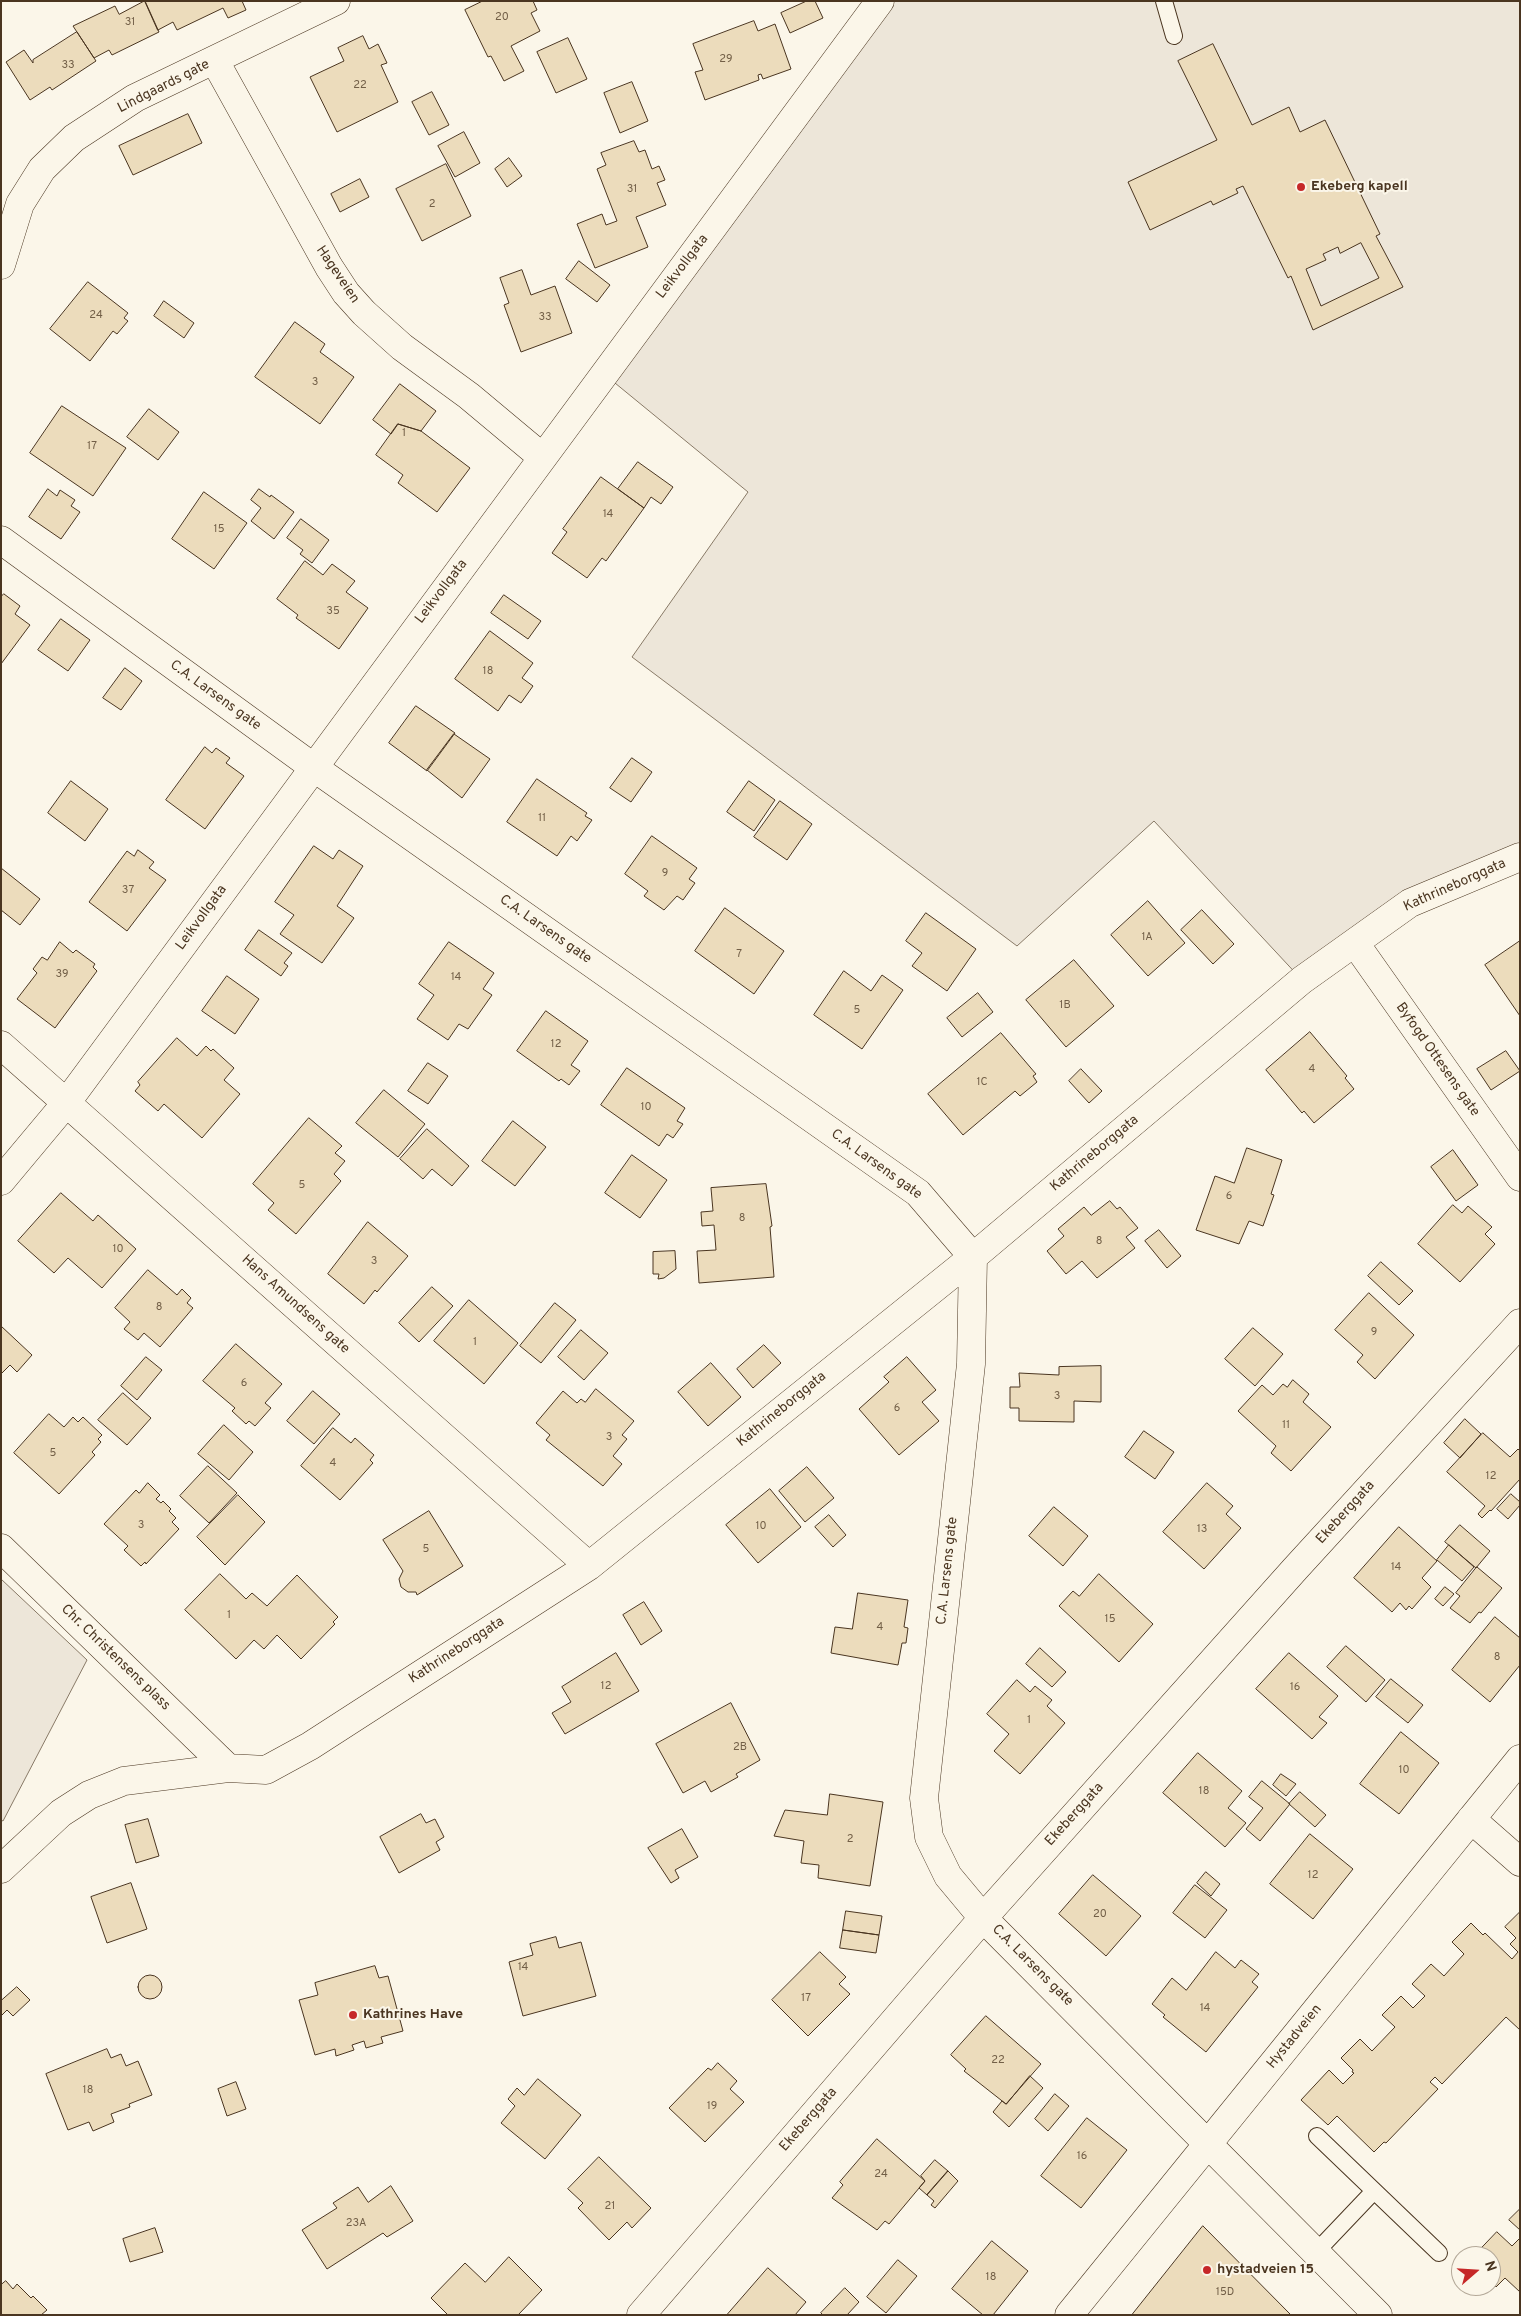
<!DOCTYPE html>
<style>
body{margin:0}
#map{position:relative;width:1521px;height:2316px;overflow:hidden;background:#fbf6e9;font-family:Overpass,sans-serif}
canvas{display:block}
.frame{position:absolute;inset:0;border:2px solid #4a3520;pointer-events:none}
.north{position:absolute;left:1451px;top:2246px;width:50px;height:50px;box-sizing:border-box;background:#fbf6e9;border:1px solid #b4a999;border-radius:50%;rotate:71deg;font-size:14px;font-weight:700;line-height:20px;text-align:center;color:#4a3520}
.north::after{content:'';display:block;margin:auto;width:18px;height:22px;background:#c62828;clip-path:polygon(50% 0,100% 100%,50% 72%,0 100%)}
</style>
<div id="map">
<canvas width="1521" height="2316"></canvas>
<div class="frame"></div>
<div class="north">N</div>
</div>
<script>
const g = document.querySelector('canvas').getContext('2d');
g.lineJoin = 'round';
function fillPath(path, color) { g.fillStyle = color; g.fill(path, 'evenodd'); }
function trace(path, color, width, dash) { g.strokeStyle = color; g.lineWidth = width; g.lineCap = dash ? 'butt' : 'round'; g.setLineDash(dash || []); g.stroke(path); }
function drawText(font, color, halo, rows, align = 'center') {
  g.font = font + ' Overpass,sans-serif'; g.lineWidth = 4; g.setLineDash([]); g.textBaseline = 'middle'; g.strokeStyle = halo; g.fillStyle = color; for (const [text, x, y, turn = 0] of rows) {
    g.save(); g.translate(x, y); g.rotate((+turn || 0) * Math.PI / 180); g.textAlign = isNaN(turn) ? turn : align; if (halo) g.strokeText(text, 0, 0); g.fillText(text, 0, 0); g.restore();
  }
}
const green = new Path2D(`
 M880,1H1520V861L1467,878L1302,980L1154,821L1017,946L632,657L748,492L604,374Z
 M1,1579L87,1660L3,1821L1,1820Z`);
fillPath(green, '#ede6d9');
trace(green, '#887966', 1);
const building = new Path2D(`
 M145,1H242L246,10L228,18L223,8L177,30L173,22L158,30Z
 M145,1L159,32L112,55L109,50L94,58L73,26L115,6L119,14Z
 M483,1H533L537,10L531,13L540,31L511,46L524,71L504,81L491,56L488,57L465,10Z
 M807,1H815L823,18L790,33L781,13Z
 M754,21L758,31L775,24L791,69L763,79L761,74L758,75L759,80L705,100L695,72L703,70L693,44Z
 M77,32L96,61L52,90L50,87L30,100L6,62L24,50L33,63V60Z
 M363,36L369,49L378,44L387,63L381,65L398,102L337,132L310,77L344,61L338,48Z
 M568,38L587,79L556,93L537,52Z
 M1213,44L1252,125L1289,107L1300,132L1325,120L1380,234L1376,236L1403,287L1313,330L1291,276L1288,278L1243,186L1236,189L1238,193L1213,205L1211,201L1150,230L1128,182L1217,140L1178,61ZM1361,243L1379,278L1321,306L1306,269L1326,260L1323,254L1338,247L1340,253Z
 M632,82L648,121L620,133L604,93Z
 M432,92L449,125L429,135L412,102Z
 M188,114L202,143L133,175L119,146Z
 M464,132L480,163L455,177L438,146Z
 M634,141L639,152L645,150L652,169L659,166L665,180L657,183L666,205L636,217L648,247L595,268L577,224L602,214L606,225L617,221L597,169L606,165L601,153Z
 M509,158L522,176L507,187L495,169Z
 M446,164L471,216L422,241L396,189Z
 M360,179L369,197L340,212L331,194Z
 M579,261L610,285L597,302L566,279Z
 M522,270L531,295L555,286L572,333L521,352L504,305L509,303L500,278Z
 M88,282L128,313L124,318L128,321L117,334L113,331L90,361L50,329Z
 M164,301L194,323L184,338L154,316Z
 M295,322L325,344L320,352L354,377L320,424L255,377Z
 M400,384L436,411L421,431L398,424L391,434L373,420Z
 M62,406L126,448L93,496L30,453Z
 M149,409L179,432L158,460L127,437Z
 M398,424L421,431L470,468L437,512L398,483L403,475L376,455Z
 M638,462L673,487L661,504L651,497L644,508L618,489Z
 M601,477L644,508L606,561L602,558L587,578L552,553L567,532L563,529Z
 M48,489L57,496L60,490L75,500L71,506L80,512L61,539L29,517Z
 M259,489L270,497L271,495L294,512L274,539L251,521L261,508L251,500Z
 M204,492L247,523L214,569L172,539Z
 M301,519L329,540L312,563L300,554L303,550L287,538Z
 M305,561L323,575L332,564L355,581L346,592L368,608L339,649L296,618L298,615L277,599Z
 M4,594L20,606L15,614L30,625L1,664V597Z
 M504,595L541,621L528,639L491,613Z
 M61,619L90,640L68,671L38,650Z
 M490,631L533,663L522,678L533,686L521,703L509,695L498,711L455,679Z
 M125,668L142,681L121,710L103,698Z
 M416,706L455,733L427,771L389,743Z
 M454,734L490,759L462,798L427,770Z
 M205,747L212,753L216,748L230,758L226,763L244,776L205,829L166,800Z
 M632,758L652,772L631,802L610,788Z
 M537,779L587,813L585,816L592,820L577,841L571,836L557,856L507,822Z
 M71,781L108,809L85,841L48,813Z
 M749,781L775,800L754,831L727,812Z
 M780,801L812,824L787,860L754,837Z
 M652,836L697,868L689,879L695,883L683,900L677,896L664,910L644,896L648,891L625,874Z
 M314,846L333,859L339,850L363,866L337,906L354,918L322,963L280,934L294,915L275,902Z
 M138,850L154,862L149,868L166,880L127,931L89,902L127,851L134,856Z
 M1,868L40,899L20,925L1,910Z
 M1148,901L1185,943L1148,976L1111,935Z
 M725,908L784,951L754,994L695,951Z
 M1202,910L1234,944L1213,964L1181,930Z
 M926,913L976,949L947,991L912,966L922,953L906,941Z
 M259,930L292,953L284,963L288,966L281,976L245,950Z
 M1520,941V1016L1485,965Z
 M60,942L73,953L76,950L95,964L93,967L97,971L55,1028L17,999L37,973L33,969L42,957L47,960Z
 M449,942L494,973L483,989L492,995L468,1029L459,1024L448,1040L417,1019L434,995L419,984Z
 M1074,960L1114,1006L1066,1047L1026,1000Z
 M844,971L871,991L882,975L903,990L862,1049L814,1015Z
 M227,976L259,999L235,1034L202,1011Z
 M978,993L993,1012L962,1037L947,1018Z
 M546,1011L588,1041L571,1065L580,1071L569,1085L561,1079L559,1081L517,1051Z
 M1310,1032L1347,1076L1345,1078L1354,1089L1314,1123L1304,1111L1302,1113L1266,1070Z
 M1001,1033L1036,1074L1033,1076L1037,1082L1020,1096L1015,1091L963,1135L928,1094Z
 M177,1038L197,1056L206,1046L211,1051L213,1049L234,1068L224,1080L240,1094L202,1138L164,1104L158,1111L135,1091L140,1085L138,1082Z
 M1506,1051L1520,1071L1491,1090L1477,1069Z
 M428,1063L448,1076L428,1104L408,1091Z
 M627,1068L685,1108L677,1121L683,1124L673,1138L667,1134L659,1146L601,1105Z
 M1081,1069L1102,1091L1089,1103L1069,1081Z
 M384,1090L425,1124L398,1157L356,1123Z
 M309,1118L342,1146L335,1153L345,1161L334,1174L341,1181L296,1234L268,1210L274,1203L253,1184Z
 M513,1121L546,1147L515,1186L482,1161Z
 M427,1129L469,1166L452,1186L432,1169L423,1179L400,1159Z
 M1247,1148L1282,1160L1271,1194L1274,1195L1263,1226L1249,1221L1239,1244L1196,1230L1215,1176L1234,1183Z
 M1453,1150L1478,1185L1456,1201L1431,1167Z
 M632,1155L667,1180L640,1218L605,1193Z
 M766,1184L772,1226L770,1227L774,1277L699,1283L697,1251L716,1250L714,1225L702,1226L701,1212L713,1211L711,1188Z
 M61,1193L93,1221L98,1215L136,1249L102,1288L68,1258L54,1273L18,1241Z
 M1110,1201L1117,1209L1120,1207L1138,1228L1126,1237L1135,1248L1097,1278L1082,1261L1066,1274L1047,1251L1064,1236L1058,1229L1084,1207L1091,1215Z
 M1453,1205L1462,1213L1468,1206L1492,1227L1485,1234L1495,1244L1460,1282L1418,1244Z
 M368,1222L408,1256L377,1292L375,1290L364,1304L328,1274Z
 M1159,1230L1181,1256L1167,1268L1145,1241Z
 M675,1251L676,1269L664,1278L658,1279L659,1274H653V1252Z
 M1381,1262L1413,1291L1399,1305L1368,1276Z
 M148,1270L177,1295L182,1289L191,1298L187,1303L193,1308L160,1347L144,1333L138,1340L124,1329L130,1322L115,1308Z
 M432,1287L453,1306L419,1342L399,1323Z
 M1369,1293L1414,1335L1375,1379L1357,1362L1363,1355L1335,1330Z
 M469,1300L518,1343L484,1384L434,1341Z
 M555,1303L576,1320L541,1363L520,1346Z
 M1,1326L32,1355L17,1372L10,1365L1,1374Z
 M1253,1328L1283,1354L1255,1386L1225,1359Z
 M581,1330L608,1353L584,1380L558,1357Z
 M236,1344L282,1384L265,1403L271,1408L255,1426L249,1421L246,1424L232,1411L235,1408L203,1381Z
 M764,1345L781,1363L753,1388L737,1369Z
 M146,1357L162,1370L137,1400L121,1386Z
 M907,1357L936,1390L922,1402L939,1421L899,1455L859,1409L889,1382L884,1377Z
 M711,1363L741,1397L708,1426L678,1392Z
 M1101,1366V1402L1074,1401V1422L1019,1421V1408H1010V1387H1020L1019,1373L1059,1375V1367Z
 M1293,1380L1309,1394L1303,1402L1331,1427L1291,1471L1271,1453L1276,1446L1238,1411L1262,1385L1273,1395L1283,1384L1287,1387Z
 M596,1389L634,1421L622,1435L627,1439L613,1456L622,1464L603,1486L546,1440L550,1435L536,1423L563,1391L577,1403L581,1399L585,1402Z
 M313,1391L340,1414L314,1444L287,1421Z
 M123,1393L151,1418L127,1445L98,1420Z
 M49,1414L64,1427L73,1417L78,1422L83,1417L102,1435L98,1439L101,1442L92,1452L95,1455L59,1494L14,1453Z
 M1465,1419L1481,1434L1460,1458L1444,1443Z
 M224,1425L253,1452L229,1480L198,1454Z
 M333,1428L351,1443L355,1438L374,1455L370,1460L373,1463L340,1500L301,1466Z
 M1144,1431L1174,1452L1155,1479L1125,1457Z
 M1483,1433L1510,1457L1518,1449L1520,1451V1479L1491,1511L1490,1510L1482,1518L1478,1514L1485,1506L1447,1472Z
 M208,1466L237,1493L209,1523L180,1496Z
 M807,1467L834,1498L805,1522L779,1491Z
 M148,1483L160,1495L156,1499L161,1503L163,1501L171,1509L169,1511L176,1518L172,1522L179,1529L146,1564L145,1562L141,1566L124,1550L128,1546L104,1524L136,1490L139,1493Z
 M1207,1483L1233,1506L1226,1514L1241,1528L1204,1569L1163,1532Z
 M770,1489L801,1527L758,1563L726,1525Z
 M1511,1494L1520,1502V1505L1508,1519L1497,1509Z
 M238,1495L265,1522L225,1565L197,1537Z
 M1054,1507L1088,1536L1063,1566L1029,1536Z
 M429,1511L463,1566L417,1595L416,1592H408L401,1587L399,1579L403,1571L383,1540Z
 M829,1515L846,1535L833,1547L815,1527Z
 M1460,1525L1490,1551L1476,1568L1445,1542Z
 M1399,1527L1437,1561L1422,1578L1431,1587L1412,1609L1409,1606L1406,1610L1400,1603L1392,1612L1354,1578Z
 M1449,1545L1474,1567L1462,1581L1437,1560Z
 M1477,1567L1502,1588L1481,1613L1479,1612L1470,1623L1450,1608L1460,1596L1456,1593Z
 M220,1574L246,1599L252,1593L267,1606L297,1575L338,1617L333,1622L335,1624L301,1659L277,1635L264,1649L254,1640L236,1659L185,1610Z
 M1099,1574L1153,1624L1119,1662L1059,1606L1073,1591L1079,1596Z
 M1445,1587L1454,1594L1443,1606L1435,1599Z
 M858,1593L908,1600L904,1627L908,1628L906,1643H902L898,1665L831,1653L835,1627L852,1629Z
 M644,1602L662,1631L641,1645L623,1615Z
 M1495,1617L1520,1638V1665L1490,1702L1452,1670Z
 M1346,1646L1385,1680L1366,1702L1327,1667Z
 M1040,1648L1066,1672L1052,1687L1026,1664Z
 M616,1653L639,1691L565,1734L552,1713L571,1702L562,1687Z
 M1289,1653L1338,1696L1319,1717L1327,1723L1312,1739L1256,1689Z
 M1391,1679L1423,1705L1408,1723L1376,1697Z
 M1017,1680L1030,1692L1035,1686L1052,1700L1047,1706L1065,1723L1020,1774L994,1751L1009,1734L987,1714Z
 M731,1703L760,1760L736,1774L738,1777L711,1792L705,1781L683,1793L656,1744Z
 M1401,1732L1439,1763L1399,1814L1360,1784Z
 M1198,1753L1242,1791L1228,1808L1246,1823L1225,1847L1163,1793Z
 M1281,1774L1296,1784L1286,1796L1273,1785Z
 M1262,1781L1290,1804L1260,1841L1246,1829L1263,1808L1249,1797Z
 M1300,1792L1326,1815L1315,1827L1289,1804Z
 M830,1794L883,1802L870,1886L818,1878L819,1865L801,1863L804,1841L774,1836L785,1810L827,1815Z
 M421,1814L426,1823L435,1819L444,1837L436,1842L440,1850L399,1873L380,1837Z
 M148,1819L159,1856L136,1863L125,1825Z
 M682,1829L698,1857L675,1870L679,1878L671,1883L648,1848Z
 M1310,1834L1353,1869L1313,1919L1270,1884Z
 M1206,1872L1220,1884L1211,1896L1197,1883Z
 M1093,1875L1141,1916L1106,1956L1059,1914Z
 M131,1883L147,1929L107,1943L91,1897Z
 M1195,1885L1227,1910L1205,1938L1173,1913Z
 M846,1911L882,1916L879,1935L843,1930Z
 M1520,1912V2030L1506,2017L1442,2084L1435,2077L1430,2082L1438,2089L1386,2143L1384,2142L1374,2152L1337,2116L1328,2125L1301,2100L1329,2070L1343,2084L1354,2073L1352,2072L1353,2070L1341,2058L1360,2039L1372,2051L1395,2027L1382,2015L1401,1996L1413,2008L1425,1996L1412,1984L1431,1964L1444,1976L1464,1954L1452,1942L1471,1923L1483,1935L1485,1933L1512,1959L1518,1952L1510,1944L1516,1938L1505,1927Z
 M843,1930L879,1935L876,1953L840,1948Z
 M556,1937L559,1948L581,1942L596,1996L523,2016L509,1962L533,1955L530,1944Z
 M820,1952L846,1977L839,1984L850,1994L808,2036L772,2000Z
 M1216,1952L1235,1968L1241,1960L1259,1974L1252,1982L1258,1987L1206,2052L1163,2017L1165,2015L1152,2004L1172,1978L1186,1990Z
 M375,1966L379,1978L388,1976L403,2031L381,2037L383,2043L366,2048L364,2041L352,2045L354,2050L336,2056L335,2049L315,2055L299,2000L318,1995L315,1983Z
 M138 1987a12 12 0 1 1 24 0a12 12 0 1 1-24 0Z
 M17,1987L30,2000L13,2016L7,2010L1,2016V2001Z
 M986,2016L1041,2064L1006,2104L964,2071L966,2069L951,2055Z
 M107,2049L111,2058L121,2054L126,2066L138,2061L152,2095L129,2104L130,2107L111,2114L114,2122L93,2131L89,2122L68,2130L46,2074Z
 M718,2063L737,2081L730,2089L744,2102L705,2142L669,2108L708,2068L711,2070Z
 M1030,2076L1043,2088L1009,2127L993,2112L1002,2101L1006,2104Z
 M538,2079L581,2115L545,2159L501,2123L515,2106L508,2099L517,2088L524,2095Z
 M236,2082L246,2109L227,2116L218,2089Z
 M1055,2094L1069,2106L1048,2131L1035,2119Z
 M1087,2118L1127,2150L1081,2208L1041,2176Z
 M877,2139L925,2181L889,2224L885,2221L877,2230L832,2198L843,2185L840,2182Z
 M599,2157L651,2208L632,2228L627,2222L609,2240L578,2208L583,2203L568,2189Z
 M935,2160L948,2171L927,2195L919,2188L925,2181L921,2176Z
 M948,2171L958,2181L935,2208L931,2205L934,2201L927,2195Z
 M391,2186L413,2221L387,2237L383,2233L327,2269L302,2230L337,2208L333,2203L358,2187L368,2202Z
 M1520,2209V2230L1509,2220Z
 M1203,2226L1291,2315H1132Z
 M155,2228L163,2252L130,2262L123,2239Z
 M1497,2232L1512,2246L1520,2238V2292L1505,2278L1496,2287L1491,2282V2256H1474Z
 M992,2241L1028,2271L993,2315H983L952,2289Z
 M509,2257L542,2290L518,2315H448L431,2298L465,2263L485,2282Z
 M898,2260L917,2276L886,2313L867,2297Z
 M768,2268L806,2302L795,2315H727Z
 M6,2281L13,2289L17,2284L31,2298L33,2296L47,2310L41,2315H1V2285Z
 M845,2288L859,2302L847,2315H823L821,2313Z`);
fillPath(building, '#ecdcbc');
trace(building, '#4a3520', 1);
const lane = new Path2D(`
 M1164,1L1174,36
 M1317,2136L1439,2253
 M1316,2252L1374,2191`);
const street = new Path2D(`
 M215,61L329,267L346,293L364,313L402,347L469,396L542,457
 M1,265L20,204L42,169L74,138L135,98L336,1
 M1,540L313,767L918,1193L973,1257L971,1364L924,1798L929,1837L948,1876L983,1918L1378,2315
 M1355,943L1520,1177
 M1,1045L589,1566
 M1,1181L67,1102L880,1
 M1,1548L228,1768
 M1471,1819L1520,1862
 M1,1869L61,1813L89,1795L124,1781L228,1768L266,1770L310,1746L589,1566L973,1257L1302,980L1410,903L1520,857
 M641,2315L983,1918L1295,1569L1520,1323
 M1069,2315L1520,1759`);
trace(lane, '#4a3520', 18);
trace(street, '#4a3520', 29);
trace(lane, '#fbf6e9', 16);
trace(street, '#fbf6e9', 28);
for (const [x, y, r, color] of [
 [1301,187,5,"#c62828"],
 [353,2015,5,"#c62828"],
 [1207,2270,5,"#c62828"]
]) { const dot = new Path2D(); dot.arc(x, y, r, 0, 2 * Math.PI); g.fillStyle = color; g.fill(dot); trace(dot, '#fbf6e9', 2); }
drawText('11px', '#725f47', null, [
 ["20",502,18],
 ["31",130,23],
 ["29",726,60],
 ["33",68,66],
 ["22",360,86],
 ["31",632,190],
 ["2",432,205],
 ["24",96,316],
 ["33",545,318],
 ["3",315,383],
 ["1",404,434],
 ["17",92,447],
 ["14",608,515],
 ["15",219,530],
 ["35",333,612],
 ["18",488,672],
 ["11",542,819],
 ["9",665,874],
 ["37",128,891],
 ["1A",1147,938],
 ["7",739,955],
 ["39",62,975],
 ["14",456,978],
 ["1B",1065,1006],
 ["5",857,1011],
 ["12",556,1045],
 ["4",1312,1070],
 ["1C",982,1083],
 ["10",646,1108],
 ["5",302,1186],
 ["6",1229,1197],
 ["8",742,1219],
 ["8",1099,1242],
 ["10",118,1250],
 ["3",374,1262],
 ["8",159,1308],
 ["9",1374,1333],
 ["1",475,1343],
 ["6",244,1384],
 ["3",1057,1397],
 ["6",897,1409],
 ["11",1286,1426],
 ["3",609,1438],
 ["5",53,1454],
 ["4",333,1464],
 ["12",1491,1477],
 ["3",141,1526],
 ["10",761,1527],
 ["13",1202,1530],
 ["5",426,1550],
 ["14",1396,1568],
 ["1",229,1616],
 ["15",1110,1620],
 ["4",880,1628],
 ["8",1497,1658],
 ["12",606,1687],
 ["16",1295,1688],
 ["1",1029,1721],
 ["2B",740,1748],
 ["10",1404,1771],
 ["18",1204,1792],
 ["2",850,1840],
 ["12",1313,1876],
 ["20",1100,1915],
 ["14",523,1968],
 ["17",806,1999],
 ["14",1205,2009],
 ["22",998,2061],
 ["18",88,2091],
 ["19",712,2107],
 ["16",1082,2157],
 ["24",881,2175],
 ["21",610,2207],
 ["23A",356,2224],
 ["18",991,2278],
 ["15D",1225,2293]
]);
drawText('14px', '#4a3520', '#fbf6e9', [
 ["Lindgaards gate",164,87,-27],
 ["Leikvollgata",683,267,-53],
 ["Hageveien",337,275,56],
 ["Leikvollgata",442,592,-53],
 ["C.A. Larsens gate",215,696,36],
 ["Kathrineborggata",1455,886,-24],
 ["Leikvollgata",202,918,-54],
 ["C.A. Larsens gate",545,930,35],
 ["Byfogd Ottesens gate",1437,1060,55],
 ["Kathrineborggata",1095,1154,-40],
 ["C.A. Larsens gate",876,1165,36],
 ["Hans Amundsens gate",295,1305,42],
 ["Kathrineborggata",782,1410,-39],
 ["Ekeberggata",1346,1513,-48],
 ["C.A. Larsens gate",948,1571,-84],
 ["Kathrineborggata",457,1651,-33],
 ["Chr. Christensens plass",115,1658,44],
 ["Ekeberggata",1075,1815,-48],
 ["C.A. Larsens gate",1032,1966,45],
 ["Hystadveien",1295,2037,-51],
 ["Ekeberggata",809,2120,-49]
]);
drawText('bold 14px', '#4a3520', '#fbf6e9', [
 ["Ekeberg kapell",1311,187],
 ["Kathrines Have",363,2015],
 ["hystadveien 15",1217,2270]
], 'left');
</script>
